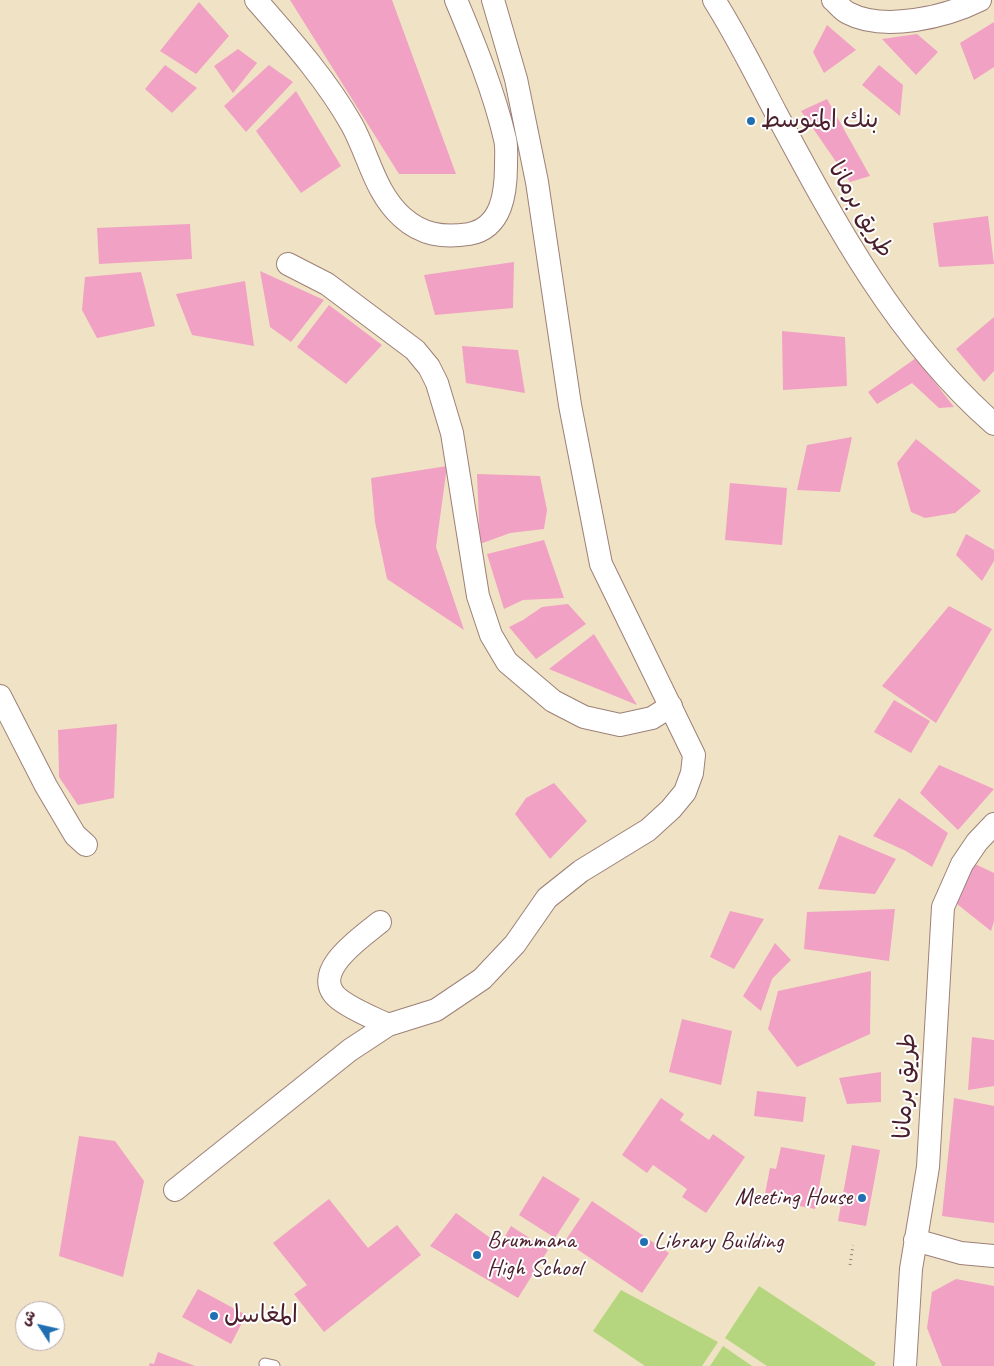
<!DOCTYPE html>
<meta charset="utf-8">
<style>
body{margin:0}
#map{position:relative;width:994px;height:1366px;overflow:hidden;background:#f0e2c5;font-family:Caveat,"Playpen Sans Arabic",sans-serif}
canvas{display:block}
.north{position:absolute;left:15px;top:1301px;width:50px;height:50px;box-sizing:border-box;background:#fff;border:1px solid #b7a5aa;border-radius:50%;rotate:305deg;font-size:14px;font-weight:700;line-height:20px;text-align:center;color:#4a1f2b}
.north::after{content:'';display:block;margin:auto;width:18px;height:22px;background:#1f6fb2;clip-path:polygon(50% 0,100% 100%,50% 72%,0 100%)}
</style>
<div id="map">
<canvas width="994" height="1366"></canvas>
<div class="north">ش</div>
</div>
<script>
const g = document.querySelector('canvas').getContext('2d');
g.lineJoin = 'round';
function fillPath(path, color) { g.fillStyle = color; g.fill(path, 'evenodd'); }
function trace(path, color, width, dash) { g.strokeStyle = color; g.lineWidth = width; g.lineCap = dash ? 'butt' : 'round'; g.setLineDash(dash || []); g.stroke(path); }
function drawText(font, color, halo, rows, align = 'center') {
  g.font = font + ' Caveat,"Playpen Sans Arabic",sans-serif'; g.lineWidth = 4; g.setLineDash([]); g.textBaseline = 'middle'; g.strokeStyle = halo; g.fillStyle = color; for (const [text, x, y, turn = 0] of rows) {
    g.save(); g.translate(x, y); g.rotate((+turn || 0) * Math.PI / 180); g.textAlign = isNaN(turn) ? turn : align; if (halo) g.strokeText(text, 0, 0); g.fillText(text, 0, 0); g.restore();
  }
}
fillPath(new Path2D(`
 M759,1286L876,1363L874,1366H767L725,1338Z
 M621,1290L718,1342L702,1366H645L593,1331Z
 M723,1346L752,1366H710Z`), '#b5d67e');
fillPath(new Path2D(`
 M290,0H392L456,174H399Z
 M199,2L229,36L196,74L160,51Z
 M994,22V67L974,80L960,43Z
 M827,25L856,50L824,73L813,52Z
 M917,34L938,52L916,75L882,39Z
 M238,49L257,63L233,93L214,66Z
 M165,65L197,88L172,113L145,89Z
 M269,65L293,82L246,132L224,106Z
 M879,65L903,85L900,116L862,85Z
 M296,91L341,166L301,193L256,131Z
 M827,99L870,176L850,182L801,111Z
 M988,216L994,264L939,267L933,223Z
 M190,224L192,259L99,264L97,228Z
 M514,262L513,308L435,315L424,275Z
 M260,271L324,300L291,342L270,327Z
 M141,272L155,326L97,338L82,310L85,277Z
 M245,281L254,346L192,335L176,294Z
 M329,305L382,345L346,384L297,347Z
 M994,317V371L984,382L956,349Z
 M782,331L845,337L847,386L783,390Z
 M462,346L518,350L525,393L466,383Z
 M916,358L954,407L939,408L912,383L877,404L868,392Z
 M852,437L840,492L797,490L807,445Z
 M916,439L981,491L955,513L925,518L911,512L897,463Z
 M447,466L436,547L464,630L387,579L375,522L371,478Z
 M477,474L540,476L547,510L544,529L510,533L480,544Z
 M730,483L787,488L782,545L725,540Z
 M966,534L994,550V561L982,581L956,555Z
 M544,540L564,598L523,600L504,609L487,554Z
 M568,604L586,624L536,659L509,627L523,620L542,607Z
 M949,606L992,629L936,723L882,686Z
 M594,634L637,705L549,669Z
 M894,700L930,721L911,753L874,732Z
 M117,724L114,798L78,805L59,777L58,730Z
 M939,765L994,789L958,830L920,793Z
 M554,783L587,821L550,859L515,814L526,798Z
 M899,798L948,833L932,867L906,851L873,836Z
 M839,835L896,859L875,894L818,889Z
 M973,863L994,873V921L991,931L952,900Z
 M895,909L889,961L804,949L807,912Z
 M730,911L764,919L734,969L710,957Z
 M775,943L791,960L772,979L761,1011L743,996Z
 M871,971L870,1034L797,1067L768,1029L778,991Z
 M682,1019L732,1031L721,1085L669,1072Z
 M972,1037L994,1040V1086L968,1090Z
 M881,1072V1102L847,1104L839,1078Z
 M757,1091L806,1097L803,1122L754,1116Z
 M661,1098L684,1114L680,1120L709,1140L713,1134L745,1157L706,1213L682,1197L687,1189L653,1165L647,1173L622,1155Z
 M954,1098L994,1106V1223L942,1216Z
 M79,1136L115,1141L144,1181L123,1277L59,1256Z
 M852,1145L880,1150L866,1226L838,1221Z
 M781,1147L825,1155L815,1209L764,1199L770,1168L776,1169Z
 M543,1176L580,1199L555,1238L519,1215Z
 M329,1199L368,1248L397,1225L421,1255L324,1332L294,1294L307,1285L273,1243Z
 M592,1201L669,1253L642,1293L565,1241Z
 M456,1213L500,1245L511,1226L548,1250L518,1298L430,1246Z
 M956,1279L994,1286V1366H942L927,1328L932,1292Z
 M198,1289L246,1315L231,1344L182,1317Z
 M158,1352L195,1366H149L150,1363L154,1364Z`), '#f1a1c3');
const service = new Path2D(`
 M265,1364L274,1366`);
const minor = new Path2D(`
 M256,0C291,40 326,79 352,125C369,156 375,193 402,217C422,235 443,238 469,234C502,228 506,193 506,165C506,157 507,147 505,139C494,92 475,45 456,0
 M714,0C737,36 756,75 776,113C836,225 897,339 994,424
 M833,0C838,4 842,10 848,13C884,32 946,17 980,0
 M288,264L327,284L415,350L429,367L437,383L452,433L478,596L491,635L507,662L553,701L584,717L620,725L652,718L671,706
 M0,696L46,786L75,835L86,845
 M380,922C362,937 307,973 339,999C353,1010 372,1017 388,1025
 M175,1190L350,1050L388,1025L436,1010L482,979L515,944L547,898L581,871L648,830L671,809L685,792L692,773L694,755L601,564L570,405L537,182L516,79L493,0
 M915,1240L961,1253L994,1256
 M905,1366L911,1269L928,1167L943,907L962,864L977,842L994,824`);
trace(service, '#9d8078', 13);
trace(minor, '#9d8078', 24);
trace(new Path2D(`
 M850,1265L853,1245`), '#9d8078', 3, [1, 4]);
trace(service, '#fff', 11);
trace(minor, '#fff', 22);
for (const [x, y, r, color] of [
 [751,121,5,"#1f6fb2"],
 [862,1198,5,"#1f6fb2"],
 [644,1242,5,"#1f6fb2"],
 [477,1255,5,"#1f6fb2"],
 [214,1316,5,"#1f6fb2"]
]) { const dot = new Path2D(); dot.arc(x, y, r, 0, 2 * Math.PI); g.fillStyle = color; g.fill(dot); trace(dot, '#fff', 2); }
drawText('24px', '#4a1f2b', '#fff', [
 ["بنك المتوسط",761,121],
 ["Meeting House",852,1198,"right"],
 ["Brummana",487,1241],
 ["High School",487,1269],
 ["Library Building",654,1242],
 ["المغاسل",224,1316]
], 'left');
drawText('24px', '#4a1f2b', '#fff', [
 ["طريق برمانا",860,210,60],
 ["طريق برمانا",906,1086,-87]
]);
</script>
